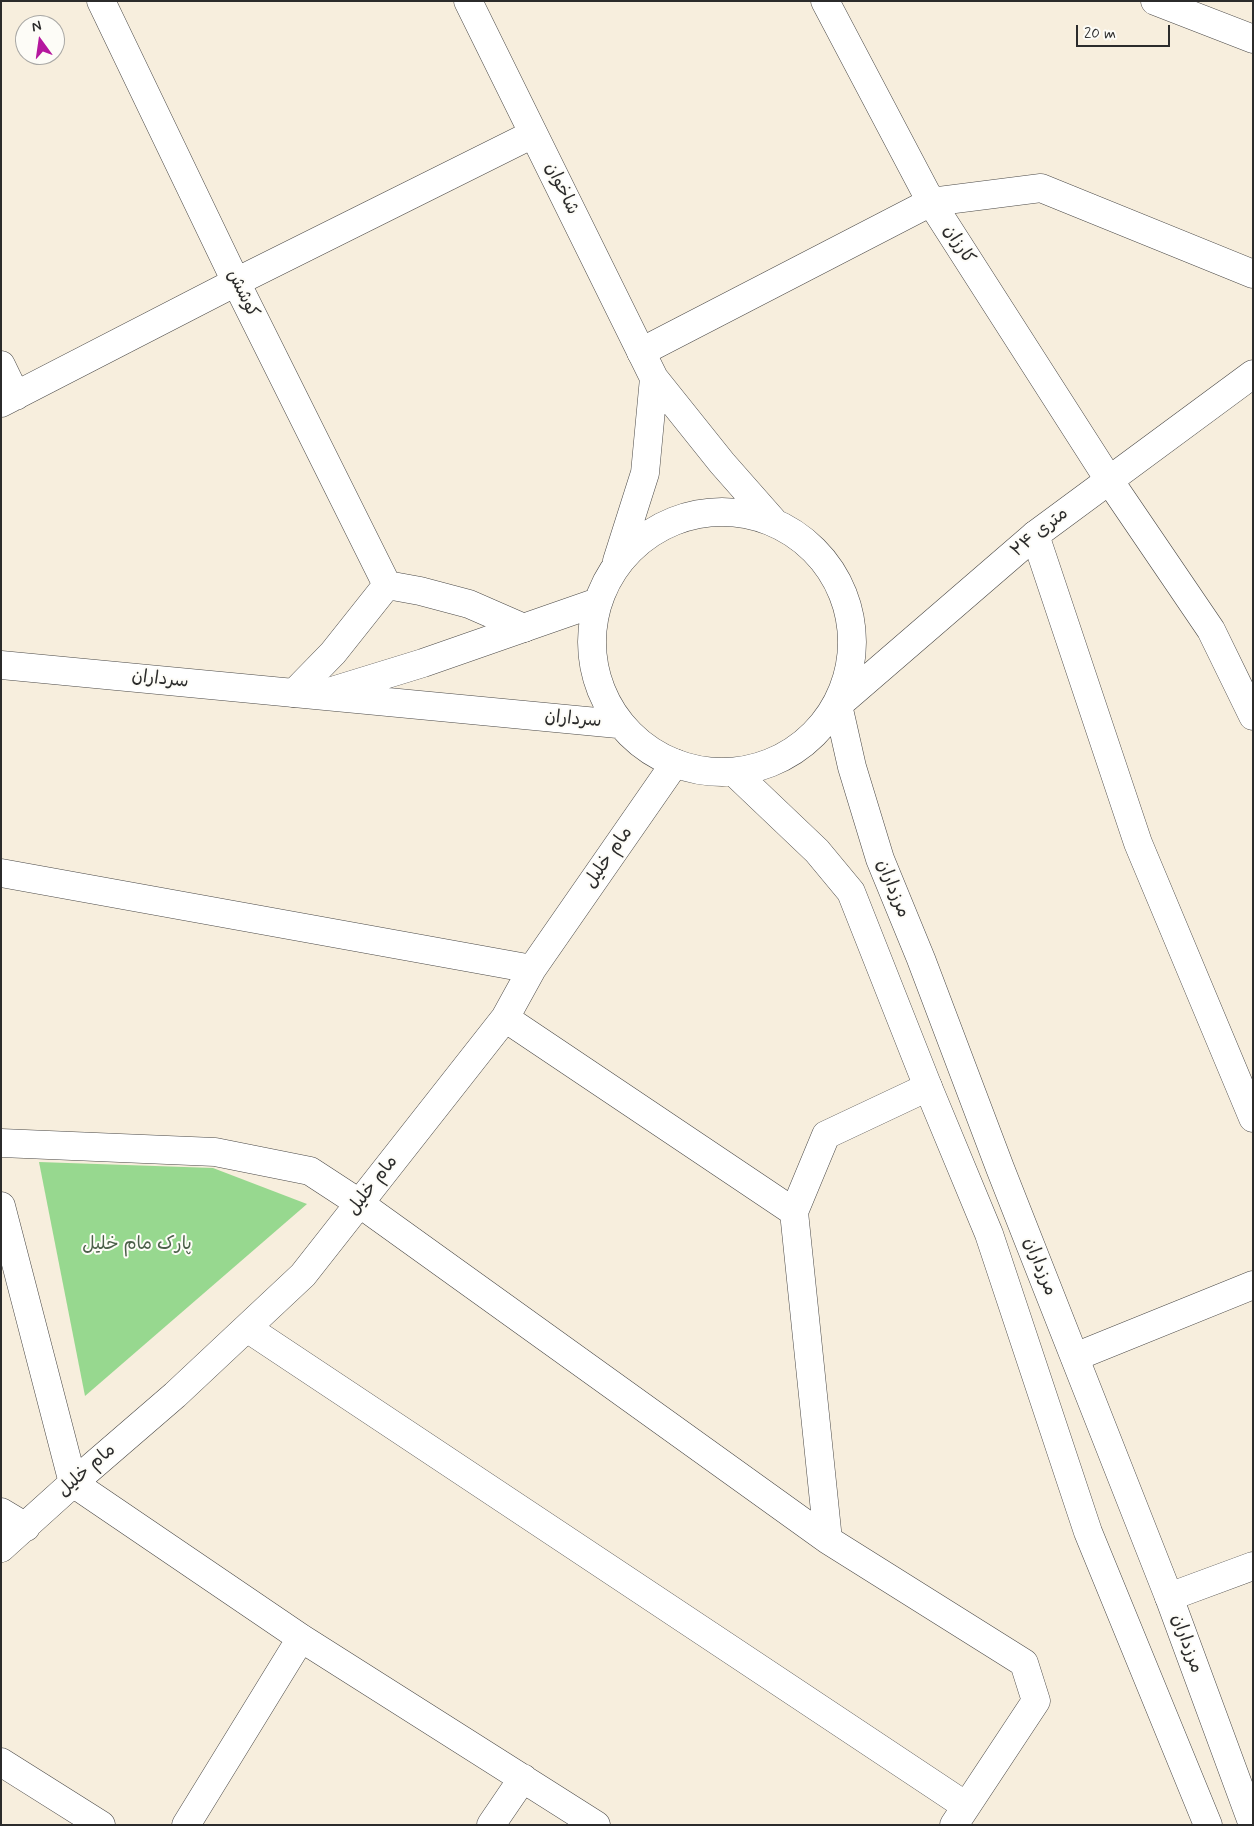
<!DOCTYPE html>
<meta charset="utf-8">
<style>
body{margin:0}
#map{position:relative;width:1254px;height:1826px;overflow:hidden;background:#f7eedd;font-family:Mynerve,sans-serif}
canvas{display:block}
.frame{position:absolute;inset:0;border:2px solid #2b2b2b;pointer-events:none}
.north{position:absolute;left:15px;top:15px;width:50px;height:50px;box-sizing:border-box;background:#fdfcf7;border:1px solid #a9a8a5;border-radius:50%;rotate:346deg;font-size:14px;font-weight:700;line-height:20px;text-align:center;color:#2b2b2b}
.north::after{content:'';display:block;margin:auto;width:18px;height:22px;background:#b5179e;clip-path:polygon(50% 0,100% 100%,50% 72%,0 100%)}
.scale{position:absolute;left:1076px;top:25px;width:94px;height:22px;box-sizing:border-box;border:2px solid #2b2b2b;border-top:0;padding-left:6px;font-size:15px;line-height:18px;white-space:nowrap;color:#2b2b2b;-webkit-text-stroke:4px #fdfcf7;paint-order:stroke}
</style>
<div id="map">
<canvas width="1254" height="1826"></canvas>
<div class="frame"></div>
<div class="north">N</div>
<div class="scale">20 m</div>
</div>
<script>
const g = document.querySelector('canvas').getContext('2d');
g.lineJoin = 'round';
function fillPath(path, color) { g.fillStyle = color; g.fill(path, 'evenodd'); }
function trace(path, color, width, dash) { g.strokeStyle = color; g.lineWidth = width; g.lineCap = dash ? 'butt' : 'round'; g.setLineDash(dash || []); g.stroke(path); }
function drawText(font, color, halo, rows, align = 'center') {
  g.font = font + ' Mynerve,"Playpen Sans Arabic",sans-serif'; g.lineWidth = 4; g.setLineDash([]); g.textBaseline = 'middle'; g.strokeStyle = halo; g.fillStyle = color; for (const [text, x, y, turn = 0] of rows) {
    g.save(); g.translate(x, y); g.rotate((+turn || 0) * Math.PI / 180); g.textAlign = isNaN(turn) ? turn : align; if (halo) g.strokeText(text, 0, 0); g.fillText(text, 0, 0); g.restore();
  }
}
fillPath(new Path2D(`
 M39,1162L213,1168L307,1204L85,1396Z`), '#97d88f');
const street = new Path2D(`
 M101,1L236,282L387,585
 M825,1L931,202L1109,480L1211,630L1253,716
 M1155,1L1253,39
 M641,352L931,202L1041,188L1253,274
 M1,365L16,396
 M1,403L236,282L533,134
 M1035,535L1138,843L1253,1118
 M387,585L420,591L469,604L524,628
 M294,693L333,653L387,585
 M1,873L532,969
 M505,1018L794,1212
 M1,1143L215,1152L310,1171L359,1203L828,1540L1024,1663L1036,1701L954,1825
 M1,1206L73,1483L301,1638L596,1825
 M247,1328L966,1806
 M1075,1357L1253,1285
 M1,1512L26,1527
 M828,1540L794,1212L826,1135L928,1087
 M1,1548L73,1483L175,1395L303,1275L505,1018L532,969L675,763
 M1169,1597L1253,1566
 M1,1762L101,1825
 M186,1825L301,1638
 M491,1825L523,1778`);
const secondary = new Path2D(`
 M468,1L654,378L722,463L774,522
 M1253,374L1035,535L838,705L852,767L880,859L921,959L1000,1168L1169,1597L1253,1825
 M592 642a130 130 0 1 1 260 0a130 130 0 1 1-260 0Z
 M617,561L645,473L654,378
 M1,665L618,724
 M332,691L423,663L598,602
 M734,772L817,851L851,892L928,1087L989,1234L1088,1532L1208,1825`);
trace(street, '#4a4846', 29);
trace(secondary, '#4a4846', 29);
trace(street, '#fff', 28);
trace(secondary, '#fff', 28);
drawText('18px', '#2b2b2b', '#fdfcf7', [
 ["شاخوان",561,189,64],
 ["کارزان",958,245,57],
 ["کوشش",242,294,64],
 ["۲۴ متری",1040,533,-39],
 ["سرداران",160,680,6],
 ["سرداران",573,720,5],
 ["مام خلیل",609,858,-55],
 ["مرزداران",892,889,68],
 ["مام خلیل",373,1186,-52],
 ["مرزداران",1039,1267,68],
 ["مام خلیل",87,1471,-41],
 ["مرزداران",1186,1644,70]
]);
drawText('18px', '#4b5f49', '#fdfcf7', [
 ["پارک مام خلیل",137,1245]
]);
</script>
